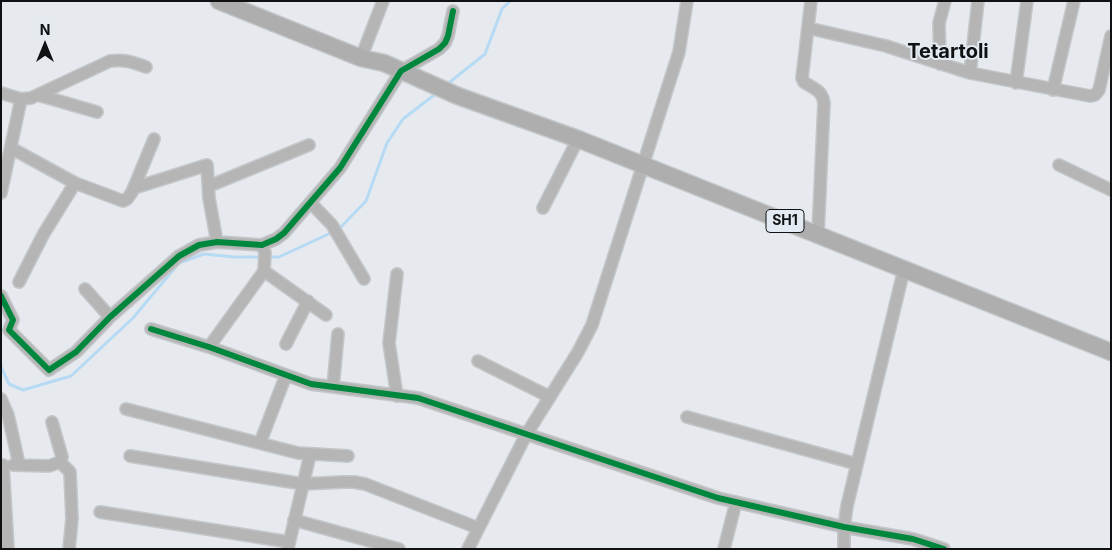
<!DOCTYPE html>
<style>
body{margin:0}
#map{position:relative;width:1112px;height:550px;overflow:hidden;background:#e6eaee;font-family:Inter,sans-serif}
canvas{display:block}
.frame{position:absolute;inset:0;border:2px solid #0f1113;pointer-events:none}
.north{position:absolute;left:20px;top:20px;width:50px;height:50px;-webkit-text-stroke:4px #e3eaf2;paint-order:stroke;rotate:0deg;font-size:14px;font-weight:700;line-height:20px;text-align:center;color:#0f1113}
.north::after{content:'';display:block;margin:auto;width:18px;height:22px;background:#0f1113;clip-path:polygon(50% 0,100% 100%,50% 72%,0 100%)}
</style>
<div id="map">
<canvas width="1112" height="550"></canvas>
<div class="frame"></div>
<div class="north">N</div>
</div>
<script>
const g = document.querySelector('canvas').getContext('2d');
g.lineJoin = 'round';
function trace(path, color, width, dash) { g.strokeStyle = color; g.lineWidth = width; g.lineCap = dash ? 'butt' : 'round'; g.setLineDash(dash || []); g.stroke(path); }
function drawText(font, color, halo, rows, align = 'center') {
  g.font = font + ' Inter,sans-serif'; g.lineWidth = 4; g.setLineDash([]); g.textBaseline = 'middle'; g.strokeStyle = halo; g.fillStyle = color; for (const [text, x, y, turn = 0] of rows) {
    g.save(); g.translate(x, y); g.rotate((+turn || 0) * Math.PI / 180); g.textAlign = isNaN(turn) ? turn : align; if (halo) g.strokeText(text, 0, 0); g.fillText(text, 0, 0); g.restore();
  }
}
trace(new Path2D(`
 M446,85L485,54L502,9L510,1
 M339,229L366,201L387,143L403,119L438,92
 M267,257H279L333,232
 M1,367L9,384L23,390L71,376L133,318L179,263L204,254L234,257H261`), '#b7daf4', 3);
const minor = new Path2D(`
 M811,1L802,78L804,82C814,89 822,90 824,103L818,234
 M808,28L886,46L970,73L1090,96L1095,95L1099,90L1111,36
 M361,58L383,1
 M940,64L939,23L945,1
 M970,73L978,1
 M1016,83L1027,1
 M1053,90L1074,1
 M1,93L21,99L31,98L110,61C124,59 133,62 146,67
 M38,95L97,112
 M11,148L75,183L123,201L127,199L132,192L154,139
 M1059,165L1111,190
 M209,186L309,145
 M134,188L207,165L209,198L217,242
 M1,193L21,99
 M311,203L332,225L364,279
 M543,208L578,139
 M264,271L326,315
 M19,282L43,235L75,183
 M85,289L110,317
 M1,296L13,320L9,330L49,370L76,352L110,317L179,256L199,245L217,242L262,245L276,239L284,233L340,168L401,71L439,49L445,43L448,36L453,11
 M151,329L209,347L311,384L418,398L718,498L844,527L913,539L944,549
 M286,344L308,301
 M209,347L264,271L265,253L262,245
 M478,361L550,397
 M333,387L338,334
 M397,396L389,343L397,274
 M1,399L8,415L19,464
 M126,409L298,453L348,456
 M687,417L857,464
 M52,422L62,457L60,462
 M260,443L286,375
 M130,456L303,484L343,482H354L365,484L478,528
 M60,462L70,472L72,519L69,549
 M3,465L8,549
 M13,465L49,466L60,462
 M100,512L289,542
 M294,520L399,549
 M288,548L310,455
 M468,549L526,435L578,352L592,325L679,52L687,1
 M724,549L736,502
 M844,549V527L847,506L904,269`);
const primary = new Path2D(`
 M219,1L361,58L384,63L458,96L578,139L1111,352`);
trace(minor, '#c4c7ca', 14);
trace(primary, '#c4c7ca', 19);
trace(minor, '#b4b5b4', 11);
trace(primary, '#adaead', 16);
trace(new Path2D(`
 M1,296L13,320L9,330L49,370L76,352L110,317L179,256L199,245L217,242L262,245L276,239L284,233L340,168L401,71L439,49L445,43L448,36L453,11
 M151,329L209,347L311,384L418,398L718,498L844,527L913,539L944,549`), '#00873e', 6);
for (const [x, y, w] of [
 [785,221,38]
]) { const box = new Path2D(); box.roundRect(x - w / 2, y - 11.5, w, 23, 4); g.fillStyle = '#e3eaf2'; g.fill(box); trace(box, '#0f1113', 1); }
drawText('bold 14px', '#0f1113', null, [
 ["SH1",785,221]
]);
drawText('bold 20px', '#0f1113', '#e3eaf2', [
 ["Tetartoli",948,52]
]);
</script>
